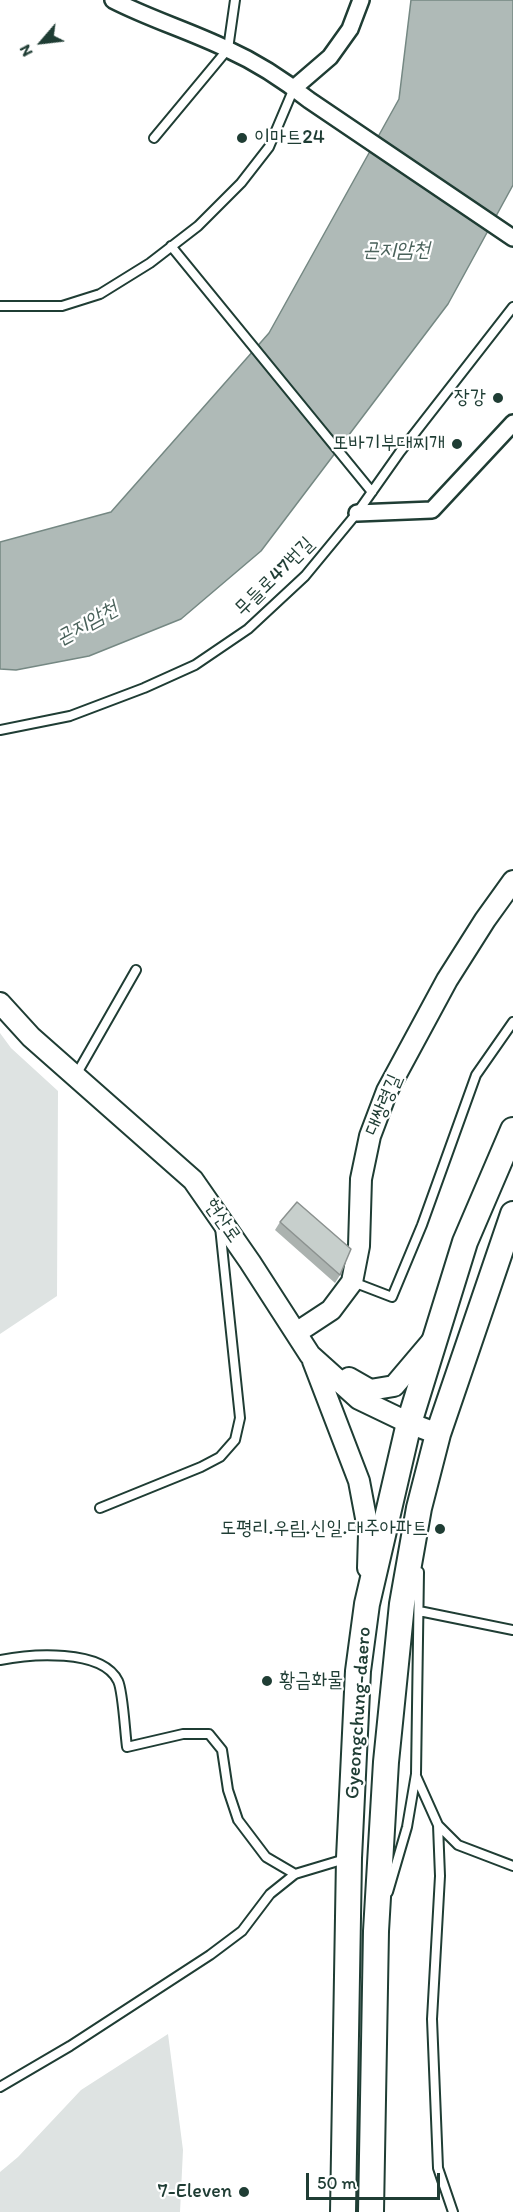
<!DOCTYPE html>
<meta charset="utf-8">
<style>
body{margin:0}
#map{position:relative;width:513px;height:2212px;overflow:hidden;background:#fff;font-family:Itim,sans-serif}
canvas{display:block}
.north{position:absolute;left:12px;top:12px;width:60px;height:60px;-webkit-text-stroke:4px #fff;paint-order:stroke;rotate:242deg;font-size:16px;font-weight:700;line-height:24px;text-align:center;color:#1f3d34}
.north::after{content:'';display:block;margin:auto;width:21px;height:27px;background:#1f3d34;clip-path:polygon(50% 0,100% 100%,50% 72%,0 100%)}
.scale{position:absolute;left:306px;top:2173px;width:134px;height:27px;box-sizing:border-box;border:3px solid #1f3d34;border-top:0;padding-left:8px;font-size:18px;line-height:21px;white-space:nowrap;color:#1f3d34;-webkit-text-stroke:4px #fff;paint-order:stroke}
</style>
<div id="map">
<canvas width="513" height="2212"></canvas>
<div class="north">N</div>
<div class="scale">50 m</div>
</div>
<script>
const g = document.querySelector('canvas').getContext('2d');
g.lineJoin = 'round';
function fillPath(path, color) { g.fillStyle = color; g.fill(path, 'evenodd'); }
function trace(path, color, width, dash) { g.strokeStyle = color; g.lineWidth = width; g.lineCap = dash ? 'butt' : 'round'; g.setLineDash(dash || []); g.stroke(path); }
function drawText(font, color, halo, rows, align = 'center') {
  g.font = font + ' Itim,"Poor Story",sans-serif'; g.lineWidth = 4.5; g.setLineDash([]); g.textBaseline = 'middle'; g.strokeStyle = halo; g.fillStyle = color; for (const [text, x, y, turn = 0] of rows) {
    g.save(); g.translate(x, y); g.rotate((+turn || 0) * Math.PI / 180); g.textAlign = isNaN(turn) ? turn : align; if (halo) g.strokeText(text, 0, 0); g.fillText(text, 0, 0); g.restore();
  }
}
fillPath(new Path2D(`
 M0,1033L11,1048L58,1091L57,1296L0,1334Z
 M168,2034L183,2150L180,2212H0V2172L18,2157L81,2090Z`), '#dee3e2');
const water = new Path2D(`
 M411,0H513V185L448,304L261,551L181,619L89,656L16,670L0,669V542L111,512L269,333L399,99Z`);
fillPath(water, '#afbab7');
trace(water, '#758883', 1.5);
const service = new Path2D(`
 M154,138L228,49L235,0
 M171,246L372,492
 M0,306H62L100,294L150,263L198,226L241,183L269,147L294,88
 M0,730L70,716L144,688L195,665L248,629L305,576L357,513L400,452L513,307
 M76,1075L136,970
 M353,1282L392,1297L422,1225L476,1075L513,1022
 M100,1508L201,1467L220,1457L235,1440L240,1418L220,1227
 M419,1611L513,1630
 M0,1660C30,1654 102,1648 118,1681C123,1691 125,1733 127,1747L183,1734H209L222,1750L228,1790L238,1820L266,1857L295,1874
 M416,1776L438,1825L458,1845L513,1866
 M438,1825L440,1876L432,2019L438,2168L453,2212
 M388,1892L407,1827L416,1774L419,1572
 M0,2087L70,2046L210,1955L242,1931L270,1894L295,1874L345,1859`);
const minor = new Path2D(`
 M113,0C150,19 190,31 227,49C256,62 285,81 309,100L513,238
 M294,88L330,57L350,29L361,0
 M357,513L432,510L513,423`);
const tertiary = new Path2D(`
 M0,1003L31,1037L193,1180L250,1262L310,1355L359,1399L409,1423L438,1434
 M296,1333L331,1310L352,1282L359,1246L361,1179L370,1136L387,1091L447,980L485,920L513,881
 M313,1361L359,1481L369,1534L368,1568
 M349,1378L370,1390L394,1386L433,1340`);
const primary = new Path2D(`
 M343,2212L349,1858L358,1671L367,1604L409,1423L465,1242L513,1130
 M371,2212L376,1931L386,1762L402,1604L419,1508L438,1434L513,1214`);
trace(service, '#1f3d34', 12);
trace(minor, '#1f3d34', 20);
trace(tertiary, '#1f3d34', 24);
trace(primary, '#1f3d34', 28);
trace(service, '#fff', 8);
trace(minor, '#fff', 15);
trace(tertiary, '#fff', 20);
trace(primary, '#fff', 24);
fillPath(new Path2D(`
 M280,1222L340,1275L335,1283L275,1230Z`), '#abb2af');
const building = new Path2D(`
 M297,1202L351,1249L340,1275L280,1222Z`);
fillPath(building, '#c7cfcc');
trace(building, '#8b918f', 1.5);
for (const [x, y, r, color] of [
 [242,138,6,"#1f3d34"],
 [498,398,6,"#1f3d34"],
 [457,444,6,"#1f3d34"],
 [440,1529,6,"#1f3d34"],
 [267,1681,6,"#1f3d34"],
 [244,2192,6,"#1f3d34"]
]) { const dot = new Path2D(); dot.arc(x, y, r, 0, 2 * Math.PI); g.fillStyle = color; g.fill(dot); trace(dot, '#fff', 2); }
drawText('20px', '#1f3d34', '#fff', [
 ["이마트24",254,138,"left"],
 ["장강",486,398],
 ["또바기부대찌개",445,444],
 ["도평리.우림.신일.대주아파트",428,1529],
 ["황금화물",279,1681,"left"],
 ["7-Eleven",232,2192]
], 'right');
drawText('20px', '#1f3d34', '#fff', [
 ["무들로47번길",275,577,-45],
 ["대쌍령길",384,1105,-67],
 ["현산로",222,1221,55],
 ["Gyeongchung-daero",359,1713,-86]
]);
drawText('italic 21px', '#4a625b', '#fff', [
 ["곤지암천",396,251],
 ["곤지암천",87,624,-29]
]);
</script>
